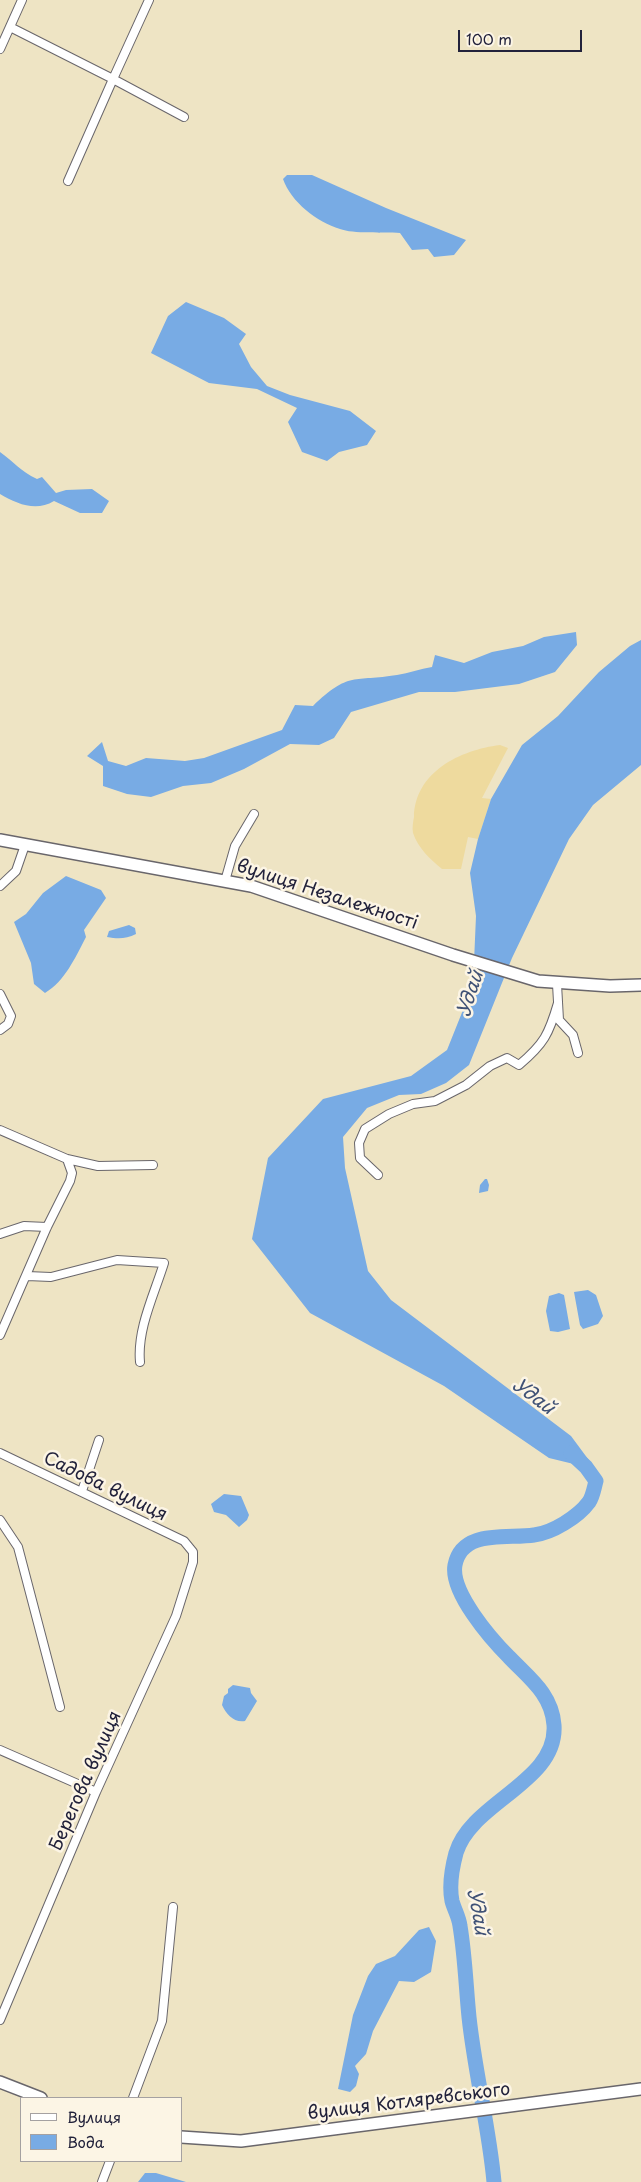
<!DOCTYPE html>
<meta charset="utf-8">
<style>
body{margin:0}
#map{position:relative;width:641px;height:2182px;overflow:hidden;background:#eee4c4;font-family:"Playpen Sans",sans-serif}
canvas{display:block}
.legend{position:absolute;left:20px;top:2097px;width:162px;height:65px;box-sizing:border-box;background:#fcf5e5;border:1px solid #a5a1a1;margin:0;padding:6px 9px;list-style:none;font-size:15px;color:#22223b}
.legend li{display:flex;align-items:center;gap:10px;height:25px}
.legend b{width:25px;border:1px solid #a5a1a1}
.scale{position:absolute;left:458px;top:30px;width:124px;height:22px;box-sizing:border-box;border:2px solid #22223b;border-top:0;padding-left:6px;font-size:15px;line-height:18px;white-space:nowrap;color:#22223b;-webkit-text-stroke:4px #fcf5e5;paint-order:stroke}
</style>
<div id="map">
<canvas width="641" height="2182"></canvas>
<ul class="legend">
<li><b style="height:6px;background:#fff"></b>Вулиця</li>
<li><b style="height:14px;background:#78abe4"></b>Вода</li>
</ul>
<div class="scale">100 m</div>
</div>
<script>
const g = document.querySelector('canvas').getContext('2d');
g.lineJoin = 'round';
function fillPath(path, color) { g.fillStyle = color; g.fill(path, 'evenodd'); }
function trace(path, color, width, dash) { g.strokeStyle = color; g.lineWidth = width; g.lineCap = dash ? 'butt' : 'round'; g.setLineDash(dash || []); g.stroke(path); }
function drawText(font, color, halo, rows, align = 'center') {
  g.font = font + ' "Playpen Sans",sans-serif'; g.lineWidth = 5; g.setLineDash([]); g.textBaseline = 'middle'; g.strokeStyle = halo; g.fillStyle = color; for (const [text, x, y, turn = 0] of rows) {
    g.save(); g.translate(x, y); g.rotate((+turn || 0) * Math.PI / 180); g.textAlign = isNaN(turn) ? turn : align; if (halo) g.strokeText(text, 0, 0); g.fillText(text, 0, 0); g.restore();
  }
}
fillPath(new Path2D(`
 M500,745L508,748L482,798L491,799L478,839L468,837L461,869H442C430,859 418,848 413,833C412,828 413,822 414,817C415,772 460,750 500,745Z`), '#eeda9e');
fillPath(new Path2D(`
 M287,175H312L386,208L466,240L454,255L434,257L428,249L412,250L400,233C384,232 353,234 340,229C317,222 291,202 283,179Z
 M186,302L224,318L246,334L239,344L251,367L267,386L290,395L350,411L376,431L367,445L339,452L327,461L302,452L288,422L297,408L257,389L209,383L151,353L168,316Z
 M0,452C14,462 20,471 37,479L42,477L56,493L66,490L92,489L109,501L102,513H80L54,501C36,512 17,504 0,494Z
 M576,632L577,645L555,672L519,684L455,692H419L351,712L334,738L319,745L290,744L244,769L211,783L183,786L151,797L127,794L103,786V766L87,756L102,742L108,761L126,766L146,758L185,761L204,758L282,730L295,705L313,706C349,671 354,682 397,675C409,673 420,669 432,667L435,655L464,663L492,652L523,646L544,637Z
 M641,640V765L593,805L569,839L512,958L469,1065L446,1083L421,1094L399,1095L367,1108L343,1137L345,1168L368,1271L391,1300L571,1436L591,1463L586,1467L549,1458L444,1386L310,1313L252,1239L268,1158L323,1099L411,1076L447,1050L473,985L476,916L470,873L478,839L491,799L522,745L558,716L599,672L630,646Z
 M66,876L101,890L106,898L84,930L86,937C75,958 65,981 45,993L34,984L31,963L14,922L26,914L43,893Z
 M129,925L135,928L136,934C126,939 118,939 107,937L109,931Z
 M485,1179H487L489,1185L488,1191L479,1193L480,1185Z
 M588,1290L596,1295L603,1316L598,1324L583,1329L580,1325L574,1292Z
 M559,1293L564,1295L570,1329L558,1332L550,1331L546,1311L549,1296Z
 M224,1494L241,1496L249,1515L247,1520L239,1527L226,1515L214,1512L211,1504Z
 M233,1685L250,1688L251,1693L257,1701L245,1721C234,1723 226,1714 222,1705L224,1696L228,1693V1689Z
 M429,1927L436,1941L431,1972L414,1982L399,1981L373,2031L366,2054L355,2066L359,2074L356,2086L350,2092L338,2089L353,2015L368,1976L376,1964L395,1956L419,1930Z
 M145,2173H156L186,2182H138Z`), '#78abe4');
trace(new Path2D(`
 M494,2182C489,2127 475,2073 469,2017C466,1987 465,1956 460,1926C459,1917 454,1909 452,1901C449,1886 452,1868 456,1853C471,1802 558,1782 554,1725C552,1694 529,1678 509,1657C491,1639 450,1592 455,1565C462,1529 507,1539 534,1535C552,1533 578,1517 589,1502C593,1496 594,1488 596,1481L586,1467L571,1453`), '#78abe4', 15);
const street = new Path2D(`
 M10,27L113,79L149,0
 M0,49L22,0
 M68,181L113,79L184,117
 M225,881L235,846L254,814
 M0,886L16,871L25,845
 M557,984L559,1020L573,1035L578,1053
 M0,994L11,1016L8,1024L0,1030
 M0,1130L67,1159L98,1166L153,1165
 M378,1175L360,1158L359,1143L365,1129L389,1114L413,1104L435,1101L466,1085L490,1066L507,1058L519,1065C544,1044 549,1034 558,1003
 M0,1234L24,1226L47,1227
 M27,1276L51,1277L117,1260L164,1263C154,1295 137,1329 140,1362
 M0,1335L47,1227L70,1181L72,1173L67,1159
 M0,1453L184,1541L193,1552V1562L176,1616L96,1792L0,2020
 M82,1491L99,1440
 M0,1520L18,1547L60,1707
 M0,1750L96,1792
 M133,2098L162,2021L173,1907
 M102,2182L110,2161`);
const secondary = new Path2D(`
 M0,840L251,886L453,955L538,981L610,986L641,985
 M0,2082L41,2098
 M181,2137L241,2141L641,2089`);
trace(street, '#69666b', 10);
trace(secondary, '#69666b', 14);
trace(street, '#fff', 8);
trace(secondary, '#fff', 11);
drawText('18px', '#22223b', '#fcf5e5', [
 ["вулиця Незалежності",327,895,18],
 ["Садова вулиця",105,1487,26],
 ["Берегова вулиця",86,1781,-66],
 ["вулиця Котляревського",409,2102,-7]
]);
drawText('italic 19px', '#405276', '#fcf5e5', [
 ["Удай",471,994,-72],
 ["Удай",533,1397,37],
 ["Удай",477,1912,80]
]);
</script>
